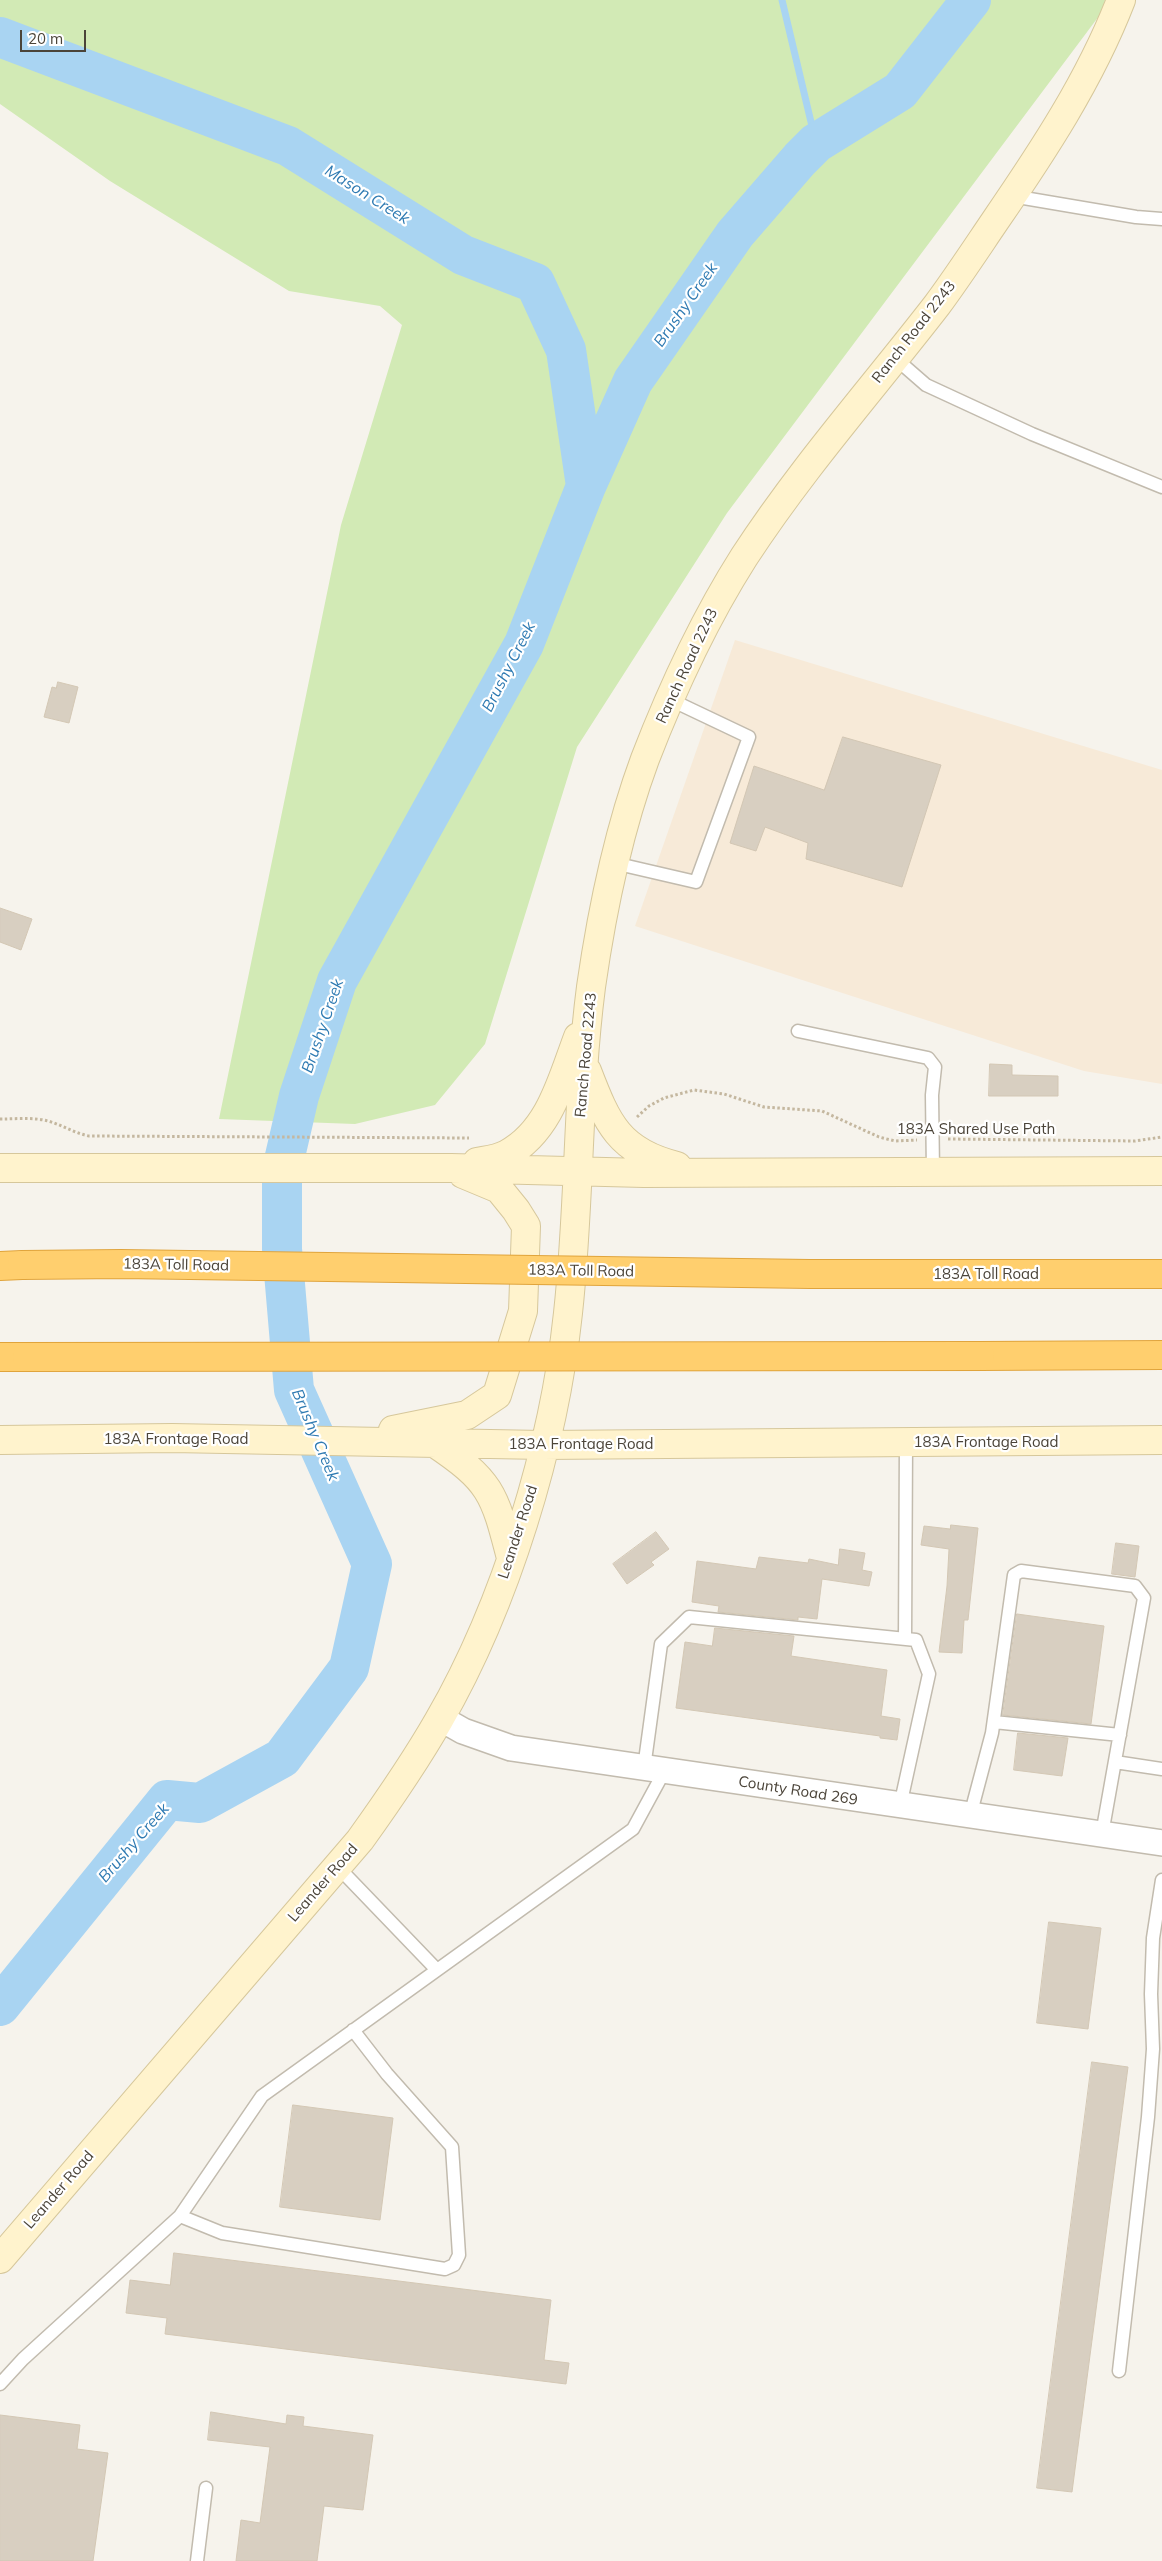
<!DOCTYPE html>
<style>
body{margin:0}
#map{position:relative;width:1162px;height:2561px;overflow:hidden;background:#f6f3ec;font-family:Mulish,sans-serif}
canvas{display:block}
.scale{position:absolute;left:20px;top:30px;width:66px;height:22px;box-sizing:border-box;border:2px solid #4b4439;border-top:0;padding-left:6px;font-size:15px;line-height:18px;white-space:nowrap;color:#4b4439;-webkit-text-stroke:4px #fff;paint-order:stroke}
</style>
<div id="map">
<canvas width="1162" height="2561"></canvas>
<div class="scale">20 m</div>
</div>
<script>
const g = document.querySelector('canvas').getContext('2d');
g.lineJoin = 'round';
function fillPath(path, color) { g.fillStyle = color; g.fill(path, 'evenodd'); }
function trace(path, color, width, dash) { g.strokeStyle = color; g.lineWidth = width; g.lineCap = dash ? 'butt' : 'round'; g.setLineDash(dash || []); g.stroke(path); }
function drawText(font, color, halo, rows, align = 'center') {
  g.font = font + ' Mulish,sans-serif'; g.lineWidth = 4.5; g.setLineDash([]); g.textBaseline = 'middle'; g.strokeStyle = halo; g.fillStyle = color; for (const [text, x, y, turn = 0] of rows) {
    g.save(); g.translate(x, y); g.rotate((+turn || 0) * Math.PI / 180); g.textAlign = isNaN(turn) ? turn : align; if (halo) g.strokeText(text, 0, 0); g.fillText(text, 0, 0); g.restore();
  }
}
fillPath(new Path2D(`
 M735,640L1162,770V1084L1084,1071L635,926Z`), '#f7ead8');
fillPath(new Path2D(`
 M0,0H1105L1102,12L727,513L577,747L485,1044L435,1105L355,1124L219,1119L341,525L402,325L380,306L289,291L110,181L0,104Z`), '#d2eab5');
trace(new Path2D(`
 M782,0L816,143`), '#a9d4f2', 7);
trace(new Path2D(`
 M0,37L288,146L463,255L535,283L566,350L586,486
 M0,2006L167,1800L200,1803L282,1758L349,1668L372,1564L294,1390L282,1249V1169L299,1096L337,981L524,644L586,486L633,381L735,234L800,159L816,143L900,91L971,0`), '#a9d4f2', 40);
const building = new Path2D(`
 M58,682L78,687L69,723L44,717L52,687L56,688Z
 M843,737L941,765L902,887L806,859L808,843L765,827L756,851L730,843L754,766L824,790Z
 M0,908L32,919L21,950L0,942Z
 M990,1064L1012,1065V1075L1058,1076V1096H989Z
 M951,1525L978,1528L968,1620H964L962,1653L939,1652L947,1586L949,1549L921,1545L924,1526L950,1529Z
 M656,1532L669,1549L651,1562L654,1565L627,1584L613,1564Z
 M1116,1543L1139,1546L1135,1577L1112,1574Z
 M840,1549L865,1553L862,1570L872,1572L869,1586L822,1579L817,1619L798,1617V1620L718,1612L719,1606L692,1602L697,1561L756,1569L759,1557L808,1563L809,1559L838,1565Z
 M1017,1614L1104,1626L1091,1724L1003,1715Z
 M715,1628L794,1636L791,1656L887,1670L881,1716L900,1719L897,1740L880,1738V1736L676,1708L685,1642L712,1646Z
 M1018,1733L1068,1738L1062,1776L1014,1770Z
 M1049,1922L1101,1928L1088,2029L1037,2023Z
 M1092,2062L1128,2067L1072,2492L1037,2488Z
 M293,2105L393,2118L380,2220L280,2207Z
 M174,2253L551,2300L544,2360L569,2363L566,2384L165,2334L167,2318L126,2313L130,2280L170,2285Z
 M211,2412L286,2424L287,2415L304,2417L303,2426L373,2435L363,2510L324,2506L317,2561H236L241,2520L260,2523L270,2447L208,2440Z
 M0,2415L80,2425L77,2449L108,2453L93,2561H0Z`);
fillPath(building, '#d8cfc1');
trace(building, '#d3c7b4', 1);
const service = new Path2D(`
 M1012,196L1136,217L1162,219
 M895,358L926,385L1032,434L1162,487
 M614,863L696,882L749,737L669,699
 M798,1031L928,1058L935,1067L932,1095L933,1172
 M905,1639L906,1442
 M994,1722L1120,1735
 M1115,1762L1162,1769
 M644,1768L661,1644L689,1617L916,1640L929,1674L900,1806
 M970,1816L992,1733L1014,1575L1021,1571L1135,1586L1144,1598L1102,1834
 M337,1866L437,1970
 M180,2216L222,2233L445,2269L454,2265L459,2255L452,2147L387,2074L353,2030
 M1119,2371L1148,2117L1153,2049L1151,1994L1153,1938L1162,1880
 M0,2384L23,2359L180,2216L262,2096L633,1829L665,1770
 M197,2561L206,2488`);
const minor = new Path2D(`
 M440,1718L463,1731L511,1748L1162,1843`);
const secondary = new Path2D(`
 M587,1071C607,1123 619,1152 677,1166
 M477,1162C487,1160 498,1159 507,1154C550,1131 562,1079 578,1037
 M0,1168H451L644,1173L1162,1171
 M393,1430L467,1415L497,1395L523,1311L526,1226L516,1210L499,1189L463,1174
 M0,1440L172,1438L543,1445L1162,1440
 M433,1442C491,1481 494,1492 511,1558
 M0,2259L360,1840C388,1801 415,1762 439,1720C506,1604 554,1446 568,1313C580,1205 577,1095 591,987C602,910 618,832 645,759C672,689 704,620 744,557C802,468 872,389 937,305C957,278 976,249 995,221C1043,151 1090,80 1121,0`);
const motorway = new Path2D(`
 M0,1266L22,1265
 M1003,1274H1162
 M980,1356L1162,1355
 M0,1357H27`);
trace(service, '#c2bbae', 15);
trace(minor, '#c2bbae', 28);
trace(secondary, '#d6c79b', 30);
trace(motorway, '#e0a43c', 30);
trace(new Path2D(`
 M637,1117L649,1106L664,1098L694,1090L724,1094L764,1107L822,1111L879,1137L895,1141L917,1140
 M0,1119C15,1119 33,1117 48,1121C62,1125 74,1133 89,1136L469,1138
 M948,1139L1135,1141L1162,1137`), '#c4b79f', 3, [2.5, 2.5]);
trace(service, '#fff', 12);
trace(minor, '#fff', 25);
trace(secondary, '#fff3cd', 28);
trace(motorway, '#ffcf6e', 28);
const motorwayBridge = new Path2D(`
 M22,1265L121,1264L810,1274H1003
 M27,1357L980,1356`);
trace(motorwayBridge, '#e0a43c', 30, []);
trace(motorwayBridge, '#ffcf6e', 28);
drawText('15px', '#4b4439', '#fff', [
 ["Ranch Road 2243",914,332,-52],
 ["Ranch Road 2243",687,666,-65],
 ["Ranch Road 2243",586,1055,-85],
 ["183A Shared Use Path",976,1129],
 ["183A Toll Road",176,1265,1],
 ["183A Toll Road",581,1271,1],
 ["183A Toll Road",986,1274],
 ["183A Frontage Road",176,1439],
 ["183A Frontage Road",986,1442],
 ["183A Frontage Road",581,1444],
 ["Leander Road",518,1532,-72],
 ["County Road 269",798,1791,9],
 ["Leander Road",323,1883,-49],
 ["Leander Road",59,2190,-49]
]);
drawText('italic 16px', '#2e7ab2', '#fff', [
 ["Mason Creek",367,195,32],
 ["Brushy Creek",686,305,-55],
 ["Brushy Creek",509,667,-63],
 ["Brushy Creek",323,1026,-71],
 ["Brushy Creek",315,1435,67],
 ["Brushy Creek",134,1843,-49]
]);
</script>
